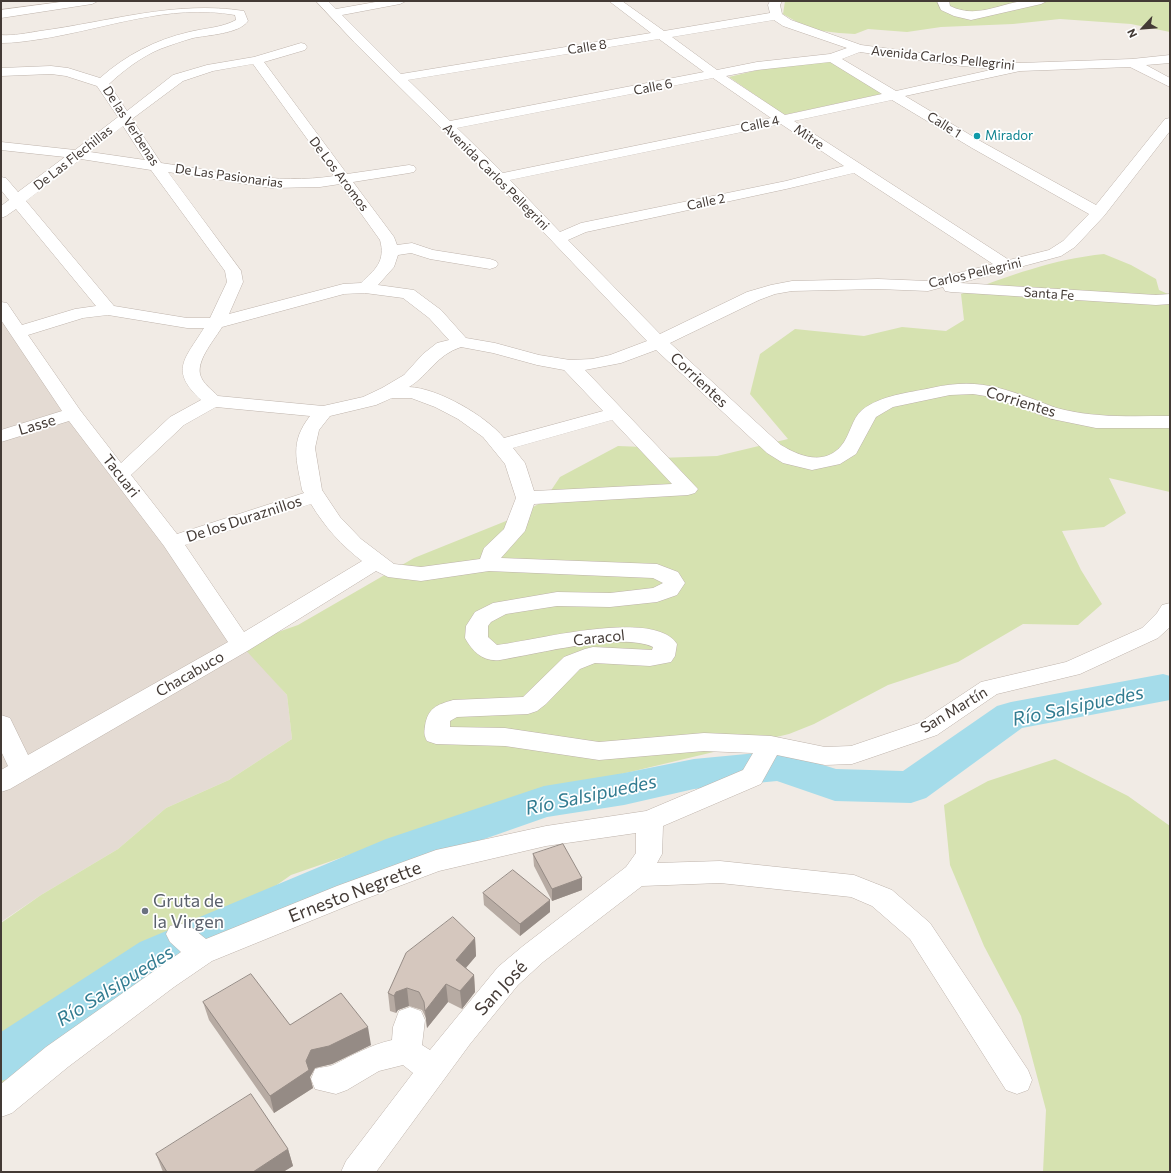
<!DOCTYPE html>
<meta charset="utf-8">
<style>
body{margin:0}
#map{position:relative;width:1171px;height:1173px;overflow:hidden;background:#f1ebe5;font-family:Commissioner,sans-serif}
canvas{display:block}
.frame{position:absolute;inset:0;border:2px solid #433a35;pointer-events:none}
.north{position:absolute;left:1123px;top:8px;width:40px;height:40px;-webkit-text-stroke:3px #fff;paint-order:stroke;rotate:244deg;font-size:11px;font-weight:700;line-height:16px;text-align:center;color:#433a35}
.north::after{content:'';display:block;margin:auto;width:14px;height:18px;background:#433a35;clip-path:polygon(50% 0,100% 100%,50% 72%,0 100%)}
</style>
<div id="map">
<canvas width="1171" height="1173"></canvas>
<div class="frame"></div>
<div class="north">N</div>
</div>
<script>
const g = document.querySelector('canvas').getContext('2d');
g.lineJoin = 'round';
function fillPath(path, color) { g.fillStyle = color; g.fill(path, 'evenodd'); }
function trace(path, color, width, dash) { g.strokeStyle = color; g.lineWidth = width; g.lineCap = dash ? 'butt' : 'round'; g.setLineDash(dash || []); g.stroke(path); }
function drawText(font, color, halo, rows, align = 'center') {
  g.font = font + ' Commissioner,sans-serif'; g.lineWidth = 3.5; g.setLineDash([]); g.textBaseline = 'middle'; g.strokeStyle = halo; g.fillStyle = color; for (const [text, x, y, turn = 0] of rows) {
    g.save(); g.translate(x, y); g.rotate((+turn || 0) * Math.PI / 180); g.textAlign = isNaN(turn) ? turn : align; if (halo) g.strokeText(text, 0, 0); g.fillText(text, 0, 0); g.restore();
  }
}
fillPath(new Path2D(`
 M1,307L268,673L287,695L292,739L229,780L166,808L118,849L41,895L1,922Z`), '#e4dbd3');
fillPath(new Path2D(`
 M785,1H1170V32L1131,24L1060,19L1013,24L941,27L907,32L868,29L855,34L839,33L815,30L797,22L783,14Z
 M829,60L886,93L784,115L729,77L762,69Z
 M1104,254L1131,265L1156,279L1159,290L1170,295V492L1109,478L1126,513L1104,527L1062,531L1081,570L1102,604L1078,625L1023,624L958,662L888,685L814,724L789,734L496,804L291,875L133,986L1,1084V923L41,895L118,849L166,808L229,780L292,739L287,695L241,645L298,625L414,558L511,519L544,501L560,477L618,446L643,447L659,458L717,456L788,439L750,394L760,354L795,329L864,336L902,327L946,331L964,320L961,294C1008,276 1054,259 1104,254Z
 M1055,759L1128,796L1170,826V1172H1043L1046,1110L1021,1016L984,946L950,865L944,805L988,781Z`), '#d6e2b0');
fillPath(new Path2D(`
 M1163,674L1170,676V700L1022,728L926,798L911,803L835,801L777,781L694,789L624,805L547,817L416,863L174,970L19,1075L1,1081V1032L140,942L386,839L529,791L544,786L624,773L694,759L778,751L836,769L903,771L997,706L1011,702Z`), '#a5dcea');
const minor = new Path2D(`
 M68,1H98L92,4L1,18V10Z
 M316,1H328L336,9L381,1H406L400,4L342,15L401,74L651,33L609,1H622L664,31L770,13L768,5L770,1H782L780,5L782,14L791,20L861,45L952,57L1020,63L1132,59L1170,55V63L1146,65L1170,78V87L1130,67L1020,71L905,96L982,142L1096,205L1165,119L1170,118V131L1104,216L1075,247L1061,256L960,283L1156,295L1170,294V304L1156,305L951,292L945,291L943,287L928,291L878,289L792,291L775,294L759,300L670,343L781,445C799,456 824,466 841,446C850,436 852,418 862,410C881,395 908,393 931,388C972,379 994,385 1033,399C1044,403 1054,408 1065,410C1099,418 1135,416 1170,416V428H1096L1052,419L992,397L973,394L950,395L893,407L876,417L856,454L840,464L812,470L783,463L767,453L656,350L621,363L585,370L698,489L695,493L688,495L534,504L525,531L501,558L657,564L678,572L685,583L677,595L657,602L610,607L557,606L506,614L491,622L488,626V637L497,645C534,641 654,608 677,644L675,656L671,662L650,666L595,663L580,669L546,704L537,711L528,714L457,717L450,721V727L505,728L599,742L704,733L771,736L825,747L851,746L919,723L981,682L1066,662L1142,628L1157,613L1162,605L1170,603V627L1158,638L1080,674L997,694L937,735L861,761L852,764L825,765L777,755L761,784L663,826L662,854L657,863L720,861L854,875L892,890L930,923L1028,1070L1032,1080L1028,1090L1017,1094L1006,1090L910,939L872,906L851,897L720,883L642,886L543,962L518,985L470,1044L376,1172H341L346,1161L413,1073L403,1065L379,1071L347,1090L336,1094L315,1089L311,1079L315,1069C321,1067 328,1067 333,1065C353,1055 370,1045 392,1040L393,1027L399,1011L410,1007L421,1011L425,1020L422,1045L430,1050L498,967L523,946L626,867L636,853V833L546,846L439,871L357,902L212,961L174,987L68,1067L12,1113L1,1117V1084L46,1047L181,952L170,942L166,934L170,926C188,920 192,928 206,939L337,886L436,850L546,826L646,811L743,770L753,753L704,751L599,760L505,746L436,744L427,741C424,735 424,733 425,726C428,708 436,705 453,700L523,697L564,657L585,649L593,647L652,650L653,647C621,632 537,654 500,660C483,662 473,652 465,638L466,626L475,612L493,603L557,592L610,593L653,588L663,583L653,578L489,571L421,581L388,577L376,571L249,650L10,789L1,792V770L8,766L1,751V715L10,718L28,755L228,642L164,546L69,421L1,442V430L62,411L1,320V302L7,303L22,325L75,309L96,306L16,209L6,216L1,218V206L9,200L1,190V177L6,178L18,192L65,157L1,150V142L75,150L118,117L97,86L66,76L51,74L1,76V68L51,66L68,68L100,78C126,55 155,40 189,32C205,28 221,28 236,20L235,15C169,3 105,29 41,39C27,41 15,43 1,43V35C14,36 27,33 40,31C108,22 176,0 244,11L248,21C239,34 207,35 193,38C182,41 171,45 160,49C141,57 124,70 109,84L127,111L173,75L207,65L254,57L301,43L305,44L307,47L305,50L264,62L347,174L409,165L414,166L416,169L414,172L409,173L353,182L394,237L397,245L412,243L433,250L490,259L496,261L498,264L496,267L490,269L430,259L411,253L398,255L394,267L378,285L414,290L441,310L466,338L495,343L539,355L570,360L592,359L610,355L647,341L495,181L355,43ZM774,20L783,26L847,48L830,54L757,62L717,70L672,37ZM659,39L704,72L450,121L408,80ZM860,52L952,65L995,69L896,91L842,59ZM830,62L882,94L785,115L726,76L757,70ZM253,64L334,176C276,185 218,171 161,163L132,119L183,81L213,71ZM713,78L771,118L503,173L457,128ZM892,100L972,148L1089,214L1063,241L1049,250L1009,260L794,121ZM781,124L844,166L786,181L581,223L560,232L510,180ZM123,126L145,160L90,152ZM81,159L151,170L225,271L227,282L210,318H187L114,306L26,201ZM168,172L272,188L320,187L340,184L380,240C386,261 375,270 361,283L343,284L229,314L243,282L241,271ZM854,173L993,264L928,281L878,279L792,281L771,285L747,292L660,334L568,240L586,232L786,189ZM365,293L403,298L429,318L449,340L437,343L423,354L404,375L382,388L363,397L323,406L218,396C212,390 202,383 200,374C197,359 215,339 222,327L344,294ZM108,315L187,328H204C185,359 169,370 201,400L170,417L121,463L80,410L28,335L83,318ZM461,347L493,353L537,365L564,370L603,411L504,438C486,416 438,388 409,387C429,375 436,355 461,347ZM392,398H411L435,407L458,419L483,437L505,464L516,498L504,529L484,548L480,559L421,567L394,564L361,539L340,517L322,490L315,448L319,430L330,416L376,405ZM216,407L310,416C289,443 297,460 302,490L304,493L177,534L131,475L184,425ZM612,420L672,484L534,491L525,463L513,448ZM311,504C325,527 341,545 362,561L244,632L185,545Z
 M937,1H949L950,6C977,19 997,4 1024,1C1032,0 1039,1 1047,1L1041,4L971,20L954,16L941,10Z`);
trace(minor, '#beb3ab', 1);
fillPath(minor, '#fff');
fillPath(new Path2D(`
 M533,854L582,878V890L552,901L534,866Z
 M483,893L550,900V912L520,936L484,905Z
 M475,938L476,956L466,968L474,975L475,992L462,1009L448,1002L427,1028L426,1018L422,1010L409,1006L398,1010L396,1013L390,1011L388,993Z
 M203,1002L290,1025L371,1045L332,1064L315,1068L310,1077L313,1088L274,1113L209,1020Z
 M288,1149L293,1166L283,1172H163L156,1154Z`), '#b7aba3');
fillPath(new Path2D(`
 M582,878V890L552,901V889Z
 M550,900V912L520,936V924Z
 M475,938L476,956L457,978L456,960Z
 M474,975L475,992L462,1009L460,991Z
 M446,984L448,1002L427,1028L425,1011Z
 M407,988L409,1006L398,1010L396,1013L394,996L396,992Z
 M368,1027L371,1045L332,1064L315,1068L310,1077L313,1088L274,1113L270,1096L311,1050Z
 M288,1149L293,1166L283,1172H253Z`), '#958b85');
const building = new Path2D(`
 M563,844L582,878L552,889L533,854Z
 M513,870L550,900L520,924L483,893Z
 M453,917L475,938L456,960L474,975L460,991L446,984L425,1011L424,1002L419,992L407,988L396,992L394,996L388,993L406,953Z
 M251,974L290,1025L341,993L368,1027L329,1046L311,1050L306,1061L309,1070L270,1096L203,1002Z
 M251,1094L288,1149L253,1172H167L156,1154Z`);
fillPath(building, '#d5c7be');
trace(building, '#958b85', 1);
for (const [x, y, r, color] of [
 [977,136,4,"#0f9aa8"],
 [145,911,4,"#6b7280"]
]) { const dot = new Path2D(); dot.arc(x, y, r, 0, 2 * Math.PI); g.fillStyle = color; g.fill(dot); trace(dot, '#fff', 1.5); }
drawText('13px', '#433a35', '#fff', [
 ["Calle 8",587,47,-9],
 ["Avenida Carlos Pellegrini",943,58,6],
 ["Calle 6",653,87,-11],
 ["Calle 4",760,124,-12],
 ["Calle 1",944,125,32],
 ["De las Verbenas",131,126,57],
 ["Mitre",809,137,34],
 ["De Las Flechillas",73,158,-38],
 ["De Los Aromos",339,174,53],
 ["De Las Pasionarias",229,176,8],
 ["Avenida Carlos Pellegrini",496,177,45],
 ["Calle 2",706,202,-12],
 ["Carlos Pellegrini",975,273,-13],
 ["Santa Fe",1049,294,4]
]);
drawText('13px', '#0d838f', '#fff', [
 ["Mirador",985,136]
], 'left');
drawText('15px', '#433a35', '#fff', [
 ["Corrientes",699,380,43],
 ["Corrientes",1021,402,17],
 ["Lasse",37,425,-17],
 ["Tacuari",121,476,52],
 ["De los Duraznillos",244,519,-18],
 ["Caracol",599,638,-6],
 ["Chacabuco",190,674,-30],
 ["San Martín",954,710,-31]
]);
drawText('18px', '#433a35', '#fff', [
 ["Ernesto Negrette",355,892,-21],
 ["San José",501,988,-47]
]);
drawText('18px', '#5b616d', '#fff', [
 ["Gruta de",153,901],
 ["la Virgen",153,922]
], 'left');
drawText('italic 19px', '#317b90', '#fff', [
 ["Río Salsipuedes",1078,706,-12],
 ["Río Salsipuedes",591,795,-12],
 ["Río Salsipuedes",115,986,-32]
]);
</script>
